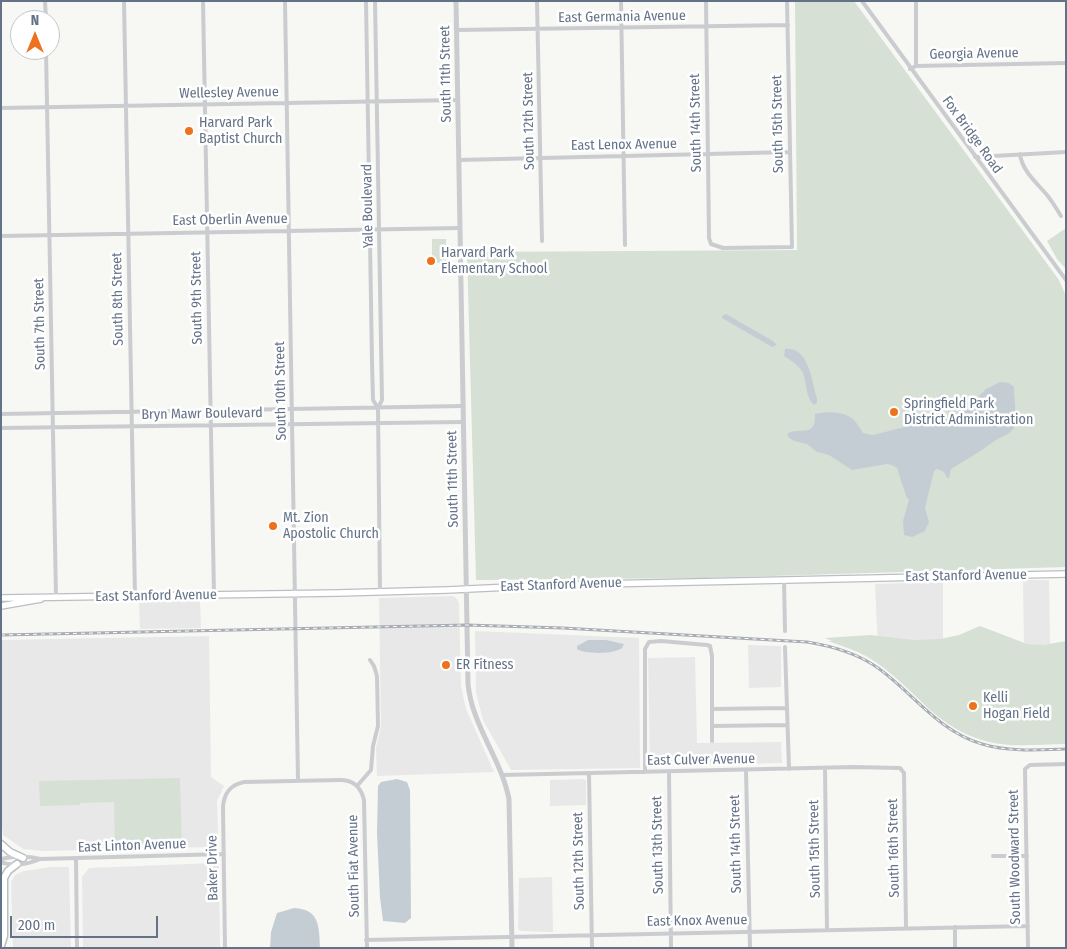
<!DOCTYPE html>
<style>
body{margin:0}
#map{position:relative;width:1067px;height:949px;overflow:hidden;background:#f7f8f4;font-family:"Fira Sans Condensed",sans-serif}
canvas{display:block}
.frame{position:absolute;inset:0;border:2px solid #647287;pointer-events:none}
.north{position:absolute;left:10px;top:10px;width:50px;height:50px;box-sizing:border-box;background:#fff;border:1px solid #c1c7cf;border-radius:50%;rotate:0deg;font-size:14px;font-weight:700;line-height:20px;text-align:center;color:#647287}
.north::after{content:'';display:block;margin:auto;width:18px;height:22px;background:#ee711d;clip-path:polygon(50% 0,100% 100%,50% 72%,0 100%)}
.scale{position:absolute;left:10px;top:916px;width:148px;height:22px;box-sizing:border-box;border:2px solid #647287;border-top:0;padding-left:6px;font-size:15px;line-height:18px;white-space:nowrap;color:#647287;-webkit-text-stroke:4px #fff;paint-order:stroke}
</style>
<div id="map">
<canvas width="1067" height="949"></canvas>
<div class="frame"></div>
<div class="north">N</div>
<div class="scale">200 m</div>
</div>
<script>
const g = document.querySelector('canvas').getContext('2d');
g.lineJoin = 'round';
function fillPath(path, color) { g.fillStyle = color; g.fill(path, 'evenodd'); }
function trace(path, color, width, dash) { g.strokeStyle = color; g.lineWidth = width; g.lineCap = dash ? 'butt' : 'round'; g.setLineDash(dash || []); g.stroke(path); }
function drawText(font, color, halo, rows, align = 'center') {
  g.font = font + ' "Fira Sans Condensed",sans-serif'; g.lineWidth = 5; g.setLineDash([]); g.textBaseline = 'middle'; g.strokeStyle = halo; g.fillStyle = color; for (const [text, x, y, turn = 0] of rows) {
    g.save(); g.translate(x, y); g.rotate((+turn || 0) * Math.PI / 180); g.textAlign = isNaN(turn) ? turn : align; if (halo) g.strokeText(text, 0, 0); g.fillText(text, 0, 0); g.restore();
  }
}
fillPath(new Path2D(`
 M1023,580H1049L1050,644L1024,647Z
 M943,582V650H878L875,584Z
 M453,596L457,599L459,603L461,686L466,709L494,772L377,776L376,748L381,727L379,598Z
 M200,600L201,628L140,629L139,601Z
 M475,631L639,638L640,768L511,770L483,720L476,693Z
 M209,636L211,777L224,786L217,801L218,833L216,841L206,847L44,851L23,849L3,835L1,819V640Z
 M748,645L781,646V687L749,688Z
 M695,657L697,743L781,742L782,763L652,766L650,764L648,658Z
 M584,779L586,781V805L550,806V780Z
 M214,863H217L219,866L220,948H83L82,877L89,868Z
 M51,867H69L71,948H13L11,882L15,875L24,871Z
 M552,877L553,932L520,931L518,928L519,878Z`), '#e8e8e8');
fillPath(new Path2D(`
 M795,1H854L1059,280L1066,296V567L705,578L476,580L467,252L797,250Z
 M1066,228V269L1057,259L1047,241Z
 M432,239H446V263H432Z
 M980,626L1027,644L1043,645L1066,641V744C1041,744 1013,748 989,742C936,729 917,691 877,663C862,652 845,647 828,641H832L825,638L870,635L914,640L940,639L959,635Z
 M180,778L182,847L115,849L114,802L80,803V805L40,806L39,781Z`), '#d7e0d5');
fillPath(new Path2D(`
 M726,314L773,341L777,345L772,347L722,318V316Z
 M785,349C809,346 812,382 817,399V403L814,405C805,397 807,383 803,373C801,367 790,360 784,356Z
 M1000,382L1009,383L1014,387C1014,395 1017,420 1015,426C1011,435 1001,436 993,442C980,452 965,460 951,469L949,478H947L944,472L937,469L934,471L925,508L929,522L925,531L912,537L904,535L903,521L909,500L906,496L897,468L892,465L887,464L852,470L829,455L817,452L807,444L794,441L788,437V433C801,427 816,438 815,414C826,411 845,411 854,420C858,424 860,429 863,433L873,435L917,424L954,418L963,404L976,399L986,389Z
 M588,640H606L624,644C622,648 622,649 618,650C610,654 584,654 577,649V646Z
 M397,779L407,782L410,790L411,918L405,923L383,921L380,898L377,833L378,786L381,782Z
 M294,908C320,909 319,927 320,948H270L271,932L277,913Z`), '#c5cdd4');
const secondary = new Path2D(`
 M1,598L338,593L447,590L553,585L1066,574
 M1,606L41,599`);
const primary = new Path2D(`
 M1,844L10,852L23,858
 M1,946L4,936V878L8,871L17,864`);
trace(secondary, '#bbbfc4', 8);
trace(primary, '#babdc2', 9);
trace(new Path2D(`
 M45,1L46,20
 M124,1L135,596
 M203,1L214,595
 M285,1L298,781
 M366,1L372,362L373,400L378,408L380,592
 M375,1L382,400L378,408
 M537,1L542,241
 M621,1L625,245
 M706,1L709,238L711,244L723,248L792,247L787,1
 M862,1L1066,280
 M457,30L788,25
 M46,50L56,597
 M916,66V1
 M910,69L916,66L1066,63
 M1,108L458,100
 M1020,154C1022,171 1037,183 1047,195C1052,201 1056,208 1061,216
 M975,157L1066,152
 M459,160L790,152
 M1,236L460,228
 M1,414L463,406
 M1,428L463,422
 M784,581L785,631
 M785,647L789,769
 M712,709L786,708
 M712,726L787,725
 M825,768L827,930
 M746,770L750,948
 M645,772V649L649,642L661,641L707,645L710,646L712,656V741
 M669,772L671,948
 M589,774L592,948
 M502,775L853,767L900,768L904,773L906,928
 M357,786L371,770L373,746L378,726L377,676L374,666L370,660
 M993,856H1027
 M76,858L77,948
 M1,859C13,856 29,856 40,859L224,854
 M1,862C12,867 29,864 40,859
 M955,927V948
 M366,940L1028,926
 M225,948L223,807C224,793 230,785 244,782L340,780C353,780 361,787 364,800L367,948
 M1028,948L1025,769L1030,765L1066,764`), '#caccd0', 4);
trace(new Path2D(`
 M456,1L468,684C472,726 501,758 509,799L512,948`), '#caccd0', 5);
trace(secondary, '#fff', 5.5);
trace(primary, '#fff', 6);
const rail = new Path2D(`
 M1,635L467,625L563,628L807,642C832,646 857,653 878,668C913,693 938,731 982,744C1009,752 1038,750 1066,749`);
trace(rail, '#a9adb4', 3);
trace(rail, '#fff', 1, [4]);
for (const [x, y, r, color] of [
 [189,131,5,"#ee711d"],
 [431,261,5,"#ee711d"],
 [894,412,5,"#ee711d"],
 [273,526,5,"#ee711d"],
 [446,665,5,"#ee711d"],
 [973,706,5,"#ee711d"]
]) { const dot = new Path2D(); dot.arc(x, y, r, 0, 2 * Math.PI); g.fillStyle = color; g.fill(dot); trace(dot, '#fff', 2); }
drawText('14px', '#647287', '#fff', [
 ["East Germania Avenue",622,17,-1],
 ["Georgia Avenue",974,54,-1],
 ["South 11th Street",446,74,-91],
 ["Wellesley Avenue",229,93,-1],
 ["South 12th Street",529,121,-91],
 ["South 14th Street",696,123,-91],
 ["South 15th Street",778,124,-91],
 ["Fox Bridge Road",972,135,54],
 ["East Lenox Avenue",624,145,-1],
 ["Yale Boulevard",368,206,-91],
 ["East Oberlin Avenue",230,220,-1],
 ["South 9th Street",197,298,-91],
 ["South 8th Street",118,299,-91],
 ["South 7th Street",40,324,-91],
 ["South 10th Street",281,391,-91],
 ["Bryn Mawr Boulevard",202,414,-1],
 ["South 11th Street",453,479,-91],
 ["East Stanford Avenue",966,576,-1],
 ["East Stanford Avenue",561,585,-2],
 ["East Stanford Avenue",156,596,-1],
 ["East Culver Avenue",701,760,-1],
 ["South 14th Street",736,844,-91],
 ["South 13th Street",658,845,-91],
 ["East Linton Avenue",132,846,-2],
 ["South 16th Street",894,848,-91],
 ["South 15th Street",815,849,-91],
 ["South Woodward Street",1015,857,-91],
 ["South 12th Street",579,861,-91],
 ["South Fiat Avenue",354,866,-91],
 ["Baker Drive",213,868,-91],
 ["East Knox Avenue",697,921,-1]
]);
drawText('14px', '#647287', '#fff', [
 ["Harvard Park",199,123],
 ["Baptist Church",199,139],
 ["Harvard Park",441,253],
 ["Elementary School",441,269],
 ["Springfield Park",904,404],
 ["District Administration",904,420],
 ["Mt. Zion",283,518],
 ["Apostolic Church",283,534],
 ["ER Fitness",456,665],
 ["Kelli",983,698],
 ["Hogan Field",983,714]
], 'left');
</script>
